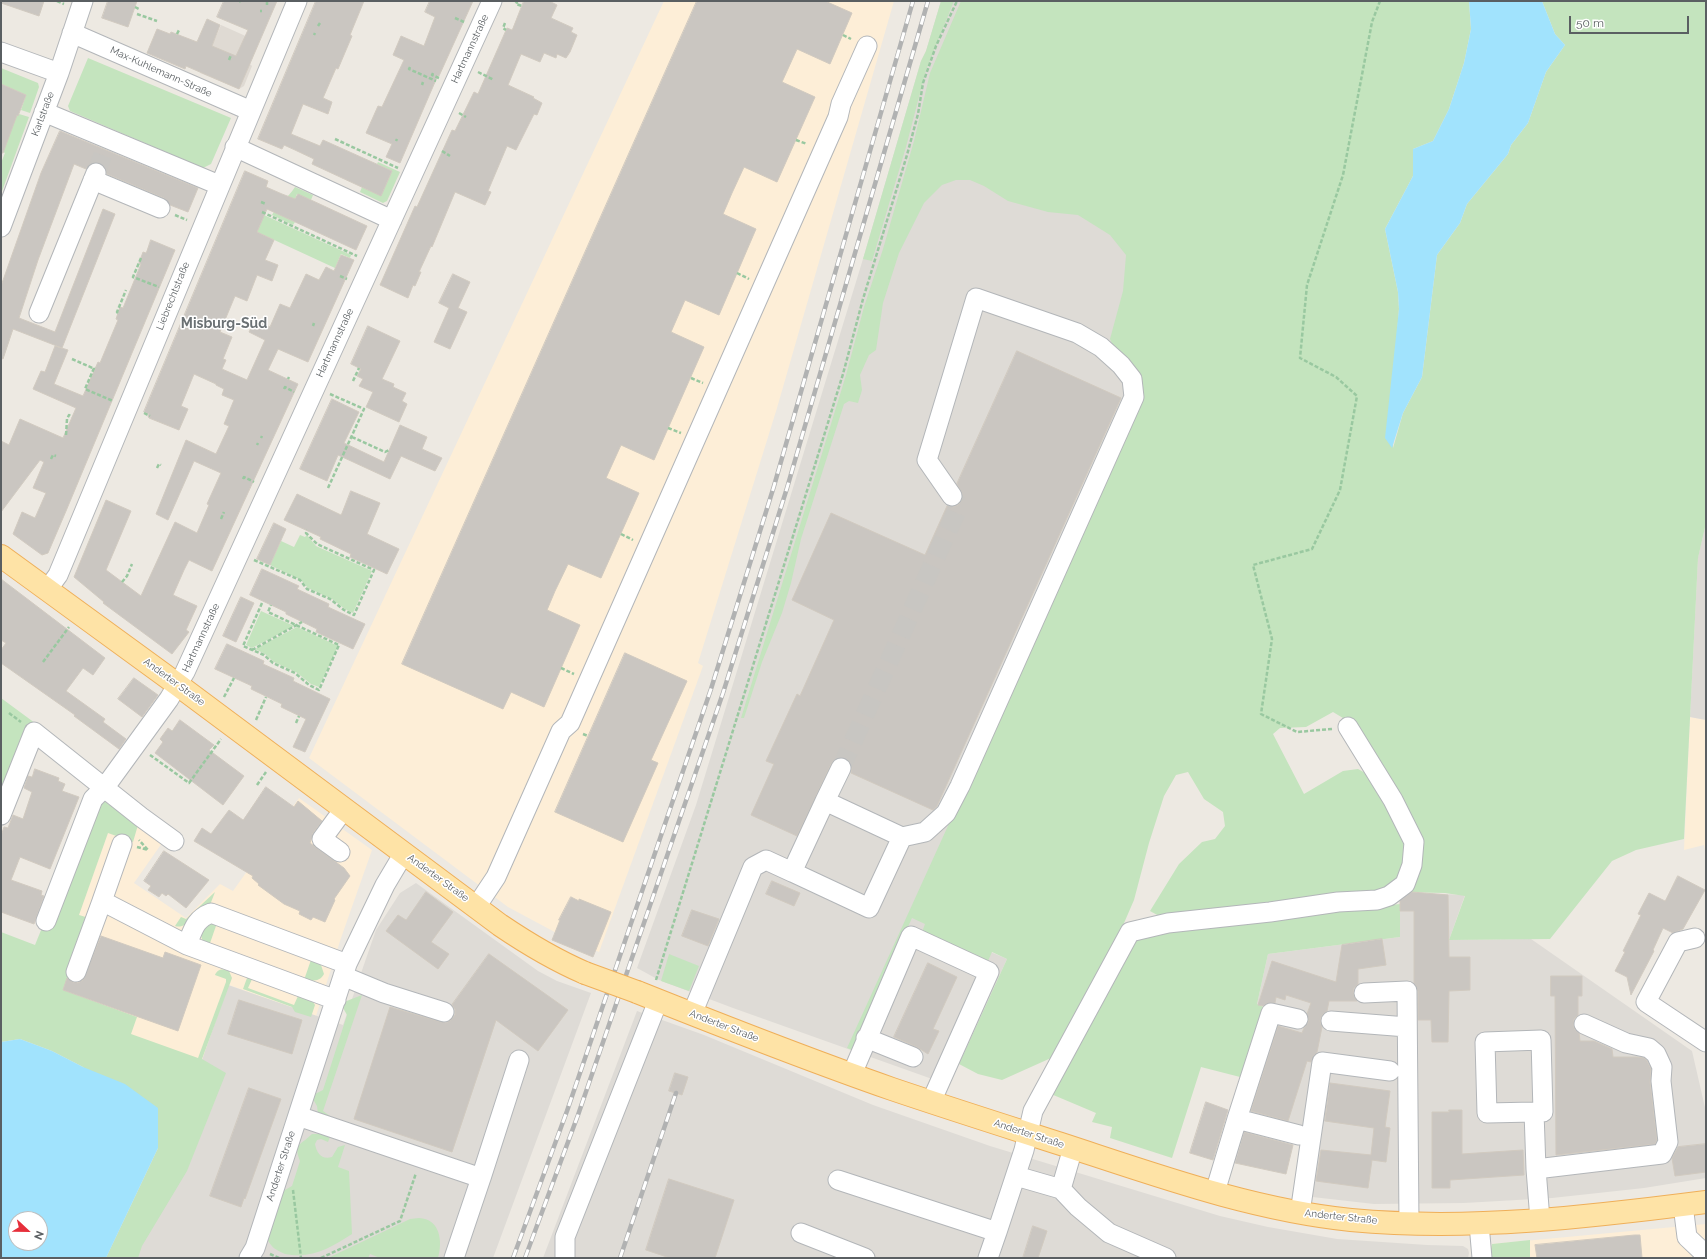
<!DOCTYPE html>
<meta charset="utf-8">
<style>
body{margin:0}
#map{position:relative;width:1707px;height:1259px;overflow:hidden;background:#ede9e2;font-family:Raleway,sans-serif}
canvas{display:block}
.frame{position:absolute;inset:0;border:2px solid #5a5f62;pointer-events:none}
.north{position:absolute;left:8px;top:1211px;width:40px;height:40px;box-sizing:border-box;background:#fff;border:1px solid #bdbfc0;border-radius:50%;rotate:112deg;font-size:11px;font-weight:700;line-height:16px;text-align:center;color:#5a5f62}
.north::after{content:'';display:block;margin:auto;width:14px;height:18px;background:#e62f3b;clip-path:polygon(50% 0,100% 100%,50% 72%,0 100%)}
.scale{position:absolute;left:1569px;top:16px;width:120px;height:18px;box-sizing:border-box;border:2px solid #5a5f62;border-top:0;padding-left:5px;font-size:12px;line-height:14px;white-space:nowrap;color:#5a5f62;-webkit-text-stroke:3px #fff;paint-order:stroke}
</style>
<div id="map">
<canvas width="1707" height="1259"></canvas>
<div class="frame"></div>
<div class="north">N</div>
<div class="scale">50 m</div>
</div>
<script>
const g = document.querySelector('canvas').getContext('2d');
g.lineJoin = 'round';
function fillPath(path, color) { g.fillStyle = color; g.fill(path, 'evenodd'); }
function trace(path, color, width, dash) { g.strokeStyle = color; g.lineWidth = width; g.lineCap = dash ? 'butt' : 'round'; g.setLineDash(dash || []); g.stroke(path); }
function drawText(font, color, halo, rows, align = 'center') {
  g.font = font + ' Raleway,sans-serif'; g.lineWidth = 3; g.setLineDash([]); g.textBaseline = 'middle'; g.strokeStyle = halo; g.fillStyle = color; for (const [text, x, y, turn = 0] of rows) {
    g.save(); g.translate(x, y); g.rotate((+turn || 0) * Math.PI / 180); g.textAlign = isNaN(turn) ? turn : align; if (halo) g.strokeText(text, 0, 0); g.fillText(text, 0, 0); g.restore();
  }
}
fillPath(new Path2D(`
 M664,1H894L777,408L698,663L703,666L599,952L564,937L508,907L309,758Z
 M1690,717L1706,720V855L1704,845L1684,850Z
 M299,798L372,850L341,938L316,1016L229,985L191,1092L35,1016L101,805L104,801L162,843L134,883L186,918L220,884L233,891Z
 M1706,1224V1258H1489L1492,1244Z`), '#fdeed7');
fillPath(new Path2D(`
 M941,1H1000L1207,257L925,924L1007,959L949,1085L733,1008L659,980L637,968L696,805L863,259L921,61L926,51Z
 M1706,523V720L1690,717L1698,557Z
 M416,883L538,971L557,981L591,993L493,1258H106L202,1060L228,985L343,1025L376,930L400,893Z
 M1400,892L1465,895L1449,940L1531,939L1692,1051L1706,1112V1178L1644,1188L1552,1198L1464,1203L1374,1204L1295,1195L1305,1134L1232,1115L1265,1007L1257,1004L1268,954L1400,937Z
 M637,1011L704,1035L873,1105L990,1146L1220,1216L1268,1227L1337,1239L1427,1245L1463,1246L1468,1249L1469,1253L1468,1258H543Z`), '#dedbd6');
fillPath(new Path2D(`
 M221,25L259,42L250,64L252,66L244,86L239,89L200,73Z`), '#dfdad3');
fillPath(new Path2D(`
 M941,1H954L926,70L906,147L872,261L863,259L921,61L926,51Z
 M961,1H1469L1471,29L1464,63L1449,109L1433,141L1413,149V176L1385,229L1398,292L1399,309L1395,360L1393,448L1403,413L1422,377L1437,255L1460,223L1467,204L1508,154L1511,145L1528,123L1546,72L1565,45L1555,34L1542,1H1706V523L1698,558L1684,839L1636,850L1612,861L1550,939L1449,940L1465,896L1445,893L1400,892L1411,889L1417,881L1420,864L1422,847L1413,819L1358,727L1333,712L1306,727L1280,728L1273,734L1304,794L1343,771L1358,769L1371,776L1407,838L1409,867L1383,897L1161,917L1150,911L1179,864L1202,842L1215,839L1225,826L1223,812L1204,799L1188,772L1176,775L1164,796L1149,843L1134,900L1121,930L1051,1058L1002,1080L978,1074L959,1064L1007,959L992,952L988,961L922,932L925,924L912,918L852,1050L847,1048L1142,399L1119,359L1110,339L1123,291L1126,255L1110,235L1078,215L1048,212L1008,201L984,186L970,180H956L942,185L924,203L899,253L883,303L876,350L869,355L860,375L862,390L858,403L849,401L844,404L801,539L791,583L782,613L762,662L744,718H741L846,375L864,307L883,249L914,141L930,73Z
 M88,58L231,118L211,164L203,168L70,111L68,106Z
 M1,68L38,83L39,87L30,113L21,110L26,95L1,84Z
 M12,113L18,116L19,114L29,117L1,194V163L5,153L3,152Z
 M378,162L400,172L387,201L383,203L360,192L362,187L381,195L392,171L377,164Z
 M295,187L313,195L311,200L297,194L287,218L295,222L293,225L272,215C278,204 288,198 295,187Z
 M264,215L351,255L350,258L341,254L335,268L257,232Z
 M300,535L305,537L307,535L316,546L372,571L353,613L345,609L332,599L308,588L301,580L270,565L281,541L294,547Z
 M261,611L294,626L252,648L246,645Z
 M297,627L338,646L319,687L311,684L296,672L274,662L265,654L255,649Z
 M1,698L39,726L1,818Z
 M104,801L138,825L133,842L108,833L79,915L89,918L63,990L137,1017L131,1034L198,1058L226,982V979L215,975C218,968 223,969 229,971L232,978L202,1059L226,1073L187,1171L142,1246L138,1258H106L158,1148L83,1067L52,1051L20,1039L1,1042V932L35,945L93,802L101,805Z
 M215,892L210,905H204C197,913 186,930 175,926L181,917L186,919Z
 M1400,904V937L1268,954L1257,1004L1266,1008L1244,1078L1201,1067L1172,1158L1110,1138L1112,1127L1092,1122L1096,1113L1051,1094L1134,941L1190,928Z
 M208,923H217L209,946C198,939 200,932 208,923Z
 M669,954L699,966L689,991L661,981Z
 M312,957L321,965L324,974C320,982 312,981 304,980Z
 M253,977L248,988L294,1005L298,996L313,1002L315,1005L311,1017L295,1012L292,1007L243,989L247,978Z
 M362,995L323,1111L334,1119L318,1114L317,1106L313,1099L315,1094L323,1090L347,1015L342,1006L344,1002Z
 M312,1134H320L330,1137L328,1142L321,1139L317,1140L315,1144C317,1154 322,1160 332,1157L338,1147L345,1145L338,1167L349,1171L352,1234C330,1248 313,1259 285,1254C276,1250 272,1248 267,1239L283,1191L292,1186L300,1161C293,1143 300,1146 312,1134Z
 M419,1218C440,1219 443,1241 438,1258H380L370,1254L368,1258H328L410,1219Z
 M1530,1240V1258H1489L1492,1244Z`), '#c4e4be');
fillPath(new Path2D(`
 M1469,1H1542L1555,34L1565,45L1546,72L1528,123L1511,145L1508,154L1467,204L1460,223L1437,255L1422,377L1403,413L1392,448L1385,438L1399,309L1398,292L1385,229L1413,176V149L1433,141L1449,109L1464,63L1471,29Z
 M20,1039L52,1051L83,1067L125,1084L158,1108V1148L106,1258H1V1042ZM16,1219H40V1243H16Z`), '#a1e3fd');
const building = new Path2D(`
 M1,1H44L39,16L1,3Z
 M108,1H137L128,27L102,18Z
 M224,1H277L239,89L186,66L185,69L147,53L157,29L170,34L171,32L197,42L207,19L220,25L212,46L236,56L248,30L217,17Z
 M316,1H364L350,35L352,36L338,69L336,68L323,98L332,102L328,114L303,104L291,134L320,146L323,140L392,171L381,196L312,164L314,159L295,150L284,145L282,149L258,139Z
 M430,1H473L439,76L438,75L400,163L386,157L392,144L366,133L378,106L382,107L404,60L393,55L401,36L424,46L435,17L425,12Z
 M524,1H549L557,5L551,18L573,28L571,32L577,35L570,52L566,58L557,54L556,58L544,53L540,62L521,54L508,85L534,97L533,98L542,103L537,115L534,114L516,150L507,146L488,191L491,192L485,205L455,192L432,247L431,246L419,272H421L415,286L413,285L408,298L380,285L415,206L417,207L452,130L455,131L474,92L478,94L507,28L512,30Z
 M697,1H825L852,13L830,64L797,49L782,82L815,97L777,182L744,167L732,193L723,214L756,229L719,315L685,300L671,332L704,347L654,460L621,445L606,478L639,493L601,578L568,564L555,591L547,610L580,625L544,707L511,692L503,709L402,664Z
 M1,84L26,95L18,116L17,115L3,153H1Z
 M60,131L198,188L188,212L170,205L164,198L107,174L105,167L100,163L94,162L89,165L86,169L74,164L38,260L19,318L55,332L103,209L115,214L62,348L13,329L3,359L1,358V286L41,173Z
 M245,171L268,181L266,187L282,194L295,199L298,194L367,226L356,250L267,209L257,232L274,240L265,260L278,265L272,281L257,275L247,301L235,296L220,332L232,337L223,359L226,360L222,369L247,380L265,340L249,332L255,320L270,327L280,304L290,308L306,274L319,280L326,267L334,271L341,255L354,260L308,362L278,349L268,370L298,384L212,571L189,560L184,570L173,595L197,606L186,630L189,632L172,654L103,603L104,602L74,577L106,500L131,511L106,570L141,596L175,522L197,533L209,505L207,504L221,473L194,461L168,520L156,514L186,440L216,454L229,426L224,424L234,400L222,395L224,389L216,385V384L194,374L181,406L188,409L179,430L149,418L148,416L149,414L144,412Z
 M151,240L175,250L66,511L48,553L42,555L13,534L22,512L35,518L46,493L33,488L44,462L40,460L1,512V441L9,445L20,419L63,438L76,408L33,389L41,371L45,372L55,346L68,350L54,384L83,396L98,362L100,363L118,320L116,319L120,307L123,308L141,264L139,263L143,252L146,253Z
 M453,274L470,282L458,308L467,312L450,349L434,342L449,308L439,303Z
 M368,326L400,341L382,379L394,384L393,387L406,393L402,401L407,404L399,422L366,407L373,392L359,386L363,379L357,376L361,369L351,364Z
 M1017,351L1121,398L937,806L933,810L851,773L852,768L850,762L846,758L841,757L835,759L831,764L797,836L751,815L774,764L766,761L797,694L800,696L834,620L792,600L831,513L925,555L947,506L953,507L958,505L962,500L963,495L957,484Z
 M332,399L359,412L344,443L384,462L400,425L427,437L422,449L442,458L435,471L401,456L390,479L338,455L327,481L300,469Z
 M351,491L380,503L367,534L399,549L387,574L350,557L351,554L320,539L321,537L284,520L297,494L341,515Z
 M274,523L286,529L270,565L257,559Z
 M262,569L299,586L297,589L329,604L328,607L365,624L353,649L316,632L317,629L286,614V612L250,595Z
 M1,579L105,658L93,675L83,668L66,691L105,719L103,722L126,739L119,749L74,716L75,715L1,663V650L6,643L1,640Z
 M241,597L254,603L236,642L223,636Z
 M227,644L264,661L263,664L294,678L293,681L330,699L305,752L293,747L306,719L281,707L282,704L251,689L252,686L215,669Z
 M625,653L687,681L651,760L658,763L623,842L555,812Z
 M134,678L158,695L142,717L118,699Z
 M180,720L214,745L209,750L244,776L223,805L155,753L163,742L160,739L168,728L172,731Z
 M35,769L59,778L58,781L65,784L62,791L79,797L50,869L20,857L11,880L42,891L41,895L44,896L34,924L1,912V836L4,827L8,828L13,815L23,819L32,792L24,788L28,776L32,777Z
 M266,787L294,807L298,801L322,821L313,833L310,843L344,868L350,876L334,899L335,900L325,922L313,917L311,920L299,914L300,911L284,904L258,885L259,884L252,878L253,876L194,841L202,828L211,834L229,810L243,820Z
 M164,851L209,880L186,908L168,894L166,896L162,893L159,897L148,890L151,886L144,881Z
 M1678,876L1705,890L1683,929L1673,933L1663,928L1653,950L1654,951L1631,995L1627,977L1615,971L1625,952L1623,951L1641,915L1638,914L1649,893L1665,901Z
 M772,881L800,893L794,906L766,894Z
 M426,892L453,912L431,942L449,954L438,969L386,931L398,915L406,920Z
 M1412,892L1448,895L1449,957H1470V990L1449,991L1448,1042H1432L1431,1020H1418V991L1414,983V911H1400V901Z
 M571,897L579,901V899L611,912L593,957L552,940L560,920H559Z
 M692,910L719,919L708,946L682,936Z
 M101,936L163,958L165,952L201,965L178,1031L63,990L67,978L73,982L78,983L83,980Z
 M1382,939L1386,965L1358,969V984L1354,988L1353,993L1357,1001H1329L1327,1011L1322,1015L1320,1021L1322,1027L1317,1052L1313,1056L1311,1062L1307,1061L1288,1121L1251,1111L1278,1026L1302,1033L1304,1028L1309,1021L1307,1014L1311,1003L1286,995L1285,1000L1276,997L1275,1003H1268L1263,1006L1258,1005L1272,961L1336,982L1342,945Z
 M489,954L568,1010L538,1051L496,1020L452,1152L354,1119L390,1007L441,1022L446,1023L451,1020L455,1015V1009L452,1005Z
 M928,963L957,977L933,1029L939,1031L928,1054L917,1047L894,1037Z
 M1551,976H1582V996H1578V1015L1574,1019L1573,1025L1575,1030L1579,1033L1580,1041H1594L1612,1049L1613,1057H1637L1644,1058L1647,1061L1651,1069L1650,1082L1657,1140L1655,1144L1556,1155L1555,996H1551Z
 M239,1000L302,1020L292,1054L228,1034Z
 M675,1073L688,1077L682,1095L669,1091Z
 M1330,1083L1390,1091L1385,1127L1390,1128L1386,1162L1372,1160L1368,1188L1316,1181L1321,1150L1371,1155L1374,1128L1325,1121Z
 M249,1088L281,1099L245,1199L244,1198L241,1207L210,1196Z
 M1206,1102L1228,1110L1213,1160L1190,1153Z
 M1449,1110H1462V1154L1523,1150L1524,1175L1450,1180V1188H1432V1112H1449Z
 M1244,1132L1293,1145L1286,1174L1235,1163Z
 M1706,1144V1172L1675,1176L1672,1158L1678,1147Z
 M669,1179L734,1200L715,1258H670L646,1250Z
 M1033,1226L1047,1231L1038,1258H1023Z
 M1635,1235H1640L1642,1258H1537L1535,1245Z`);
fillPath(building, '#cac6c1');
trace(building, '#d1cac0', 1);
trace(new Path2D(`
 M96,173L105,149
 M841,768L959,506L952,496`), '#c8c6c2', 19, [19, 10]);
const minor = new Path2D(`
 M72,33L251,111
 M1,52L59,73
 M44,112L219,185
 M235,147L392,220
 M93,180L160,208
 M1,227L59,73L83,1
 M39,313L96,173
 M47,590L58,575L297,1
 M825,801L841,768
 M1,815L34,732L141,817L174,841
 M902,837L925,832L946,813L960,786L1134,397L1132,379L1121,365L1101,347L1077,333L976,298L927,460L952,496
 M122,844L102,901L187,945L336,1000
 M340,852L322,839L344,809
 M476,907L496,877L561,731L570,723L838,117L841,104L867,46
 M46,921L93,799L105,787L169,699L185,672L492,1
 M1695,938L1678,942L1646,1002L1706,1042
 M187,945C193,930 195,919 211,913L347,964
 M76,972L102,901
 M343,976L384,993L444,1012
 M1364,993L1407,991L1409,1223
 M692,1014L753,867L766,860L792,872L825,801L902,837L869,908L792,872
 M1331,1021L1407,1027
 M866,1038L913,1057
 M852,1074L911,936L989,972L931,1102
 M1534,1112H1543L1541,1040L1485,1042L1487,1113L1534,1112L1536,1169L1540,1220
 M298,1116L481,1178L454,1258
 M1237,1119L1271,1013L1298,1019
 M1536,1169L1662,1154L1668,1142L1661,1081L1662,1067L1656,1054L1649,1048L1626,1043L1584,1024
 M1016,1176L1061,1189L1073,1148
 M481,1178L519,1060
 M838,1180L997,1232L1024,1150L1033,1111L1130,932L1168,923L1270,912L1338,902L1377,900L1389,896L1405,884L1412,865L1414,842L1393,800L1348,727
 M1061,1189L1078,1207L1109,1233L1166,1258
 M1215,1192L1237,1119L1299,1135
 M1683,1205L1687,1237L1706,1255
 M1300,1213L1322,1062L1390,1071
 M1479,1224L1482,1258
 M801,1233L865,1258
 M249,1258L255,1248L347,964L385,885L404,853
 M565,1258V1237L658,1001
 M988,1258L997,1232`);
const major = new Path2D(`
 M1,556L178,685L500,925C528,944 555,960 585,973
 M637,992C722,1026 806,1059 892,1089C948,1108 1005,1126 1061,1144C1156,1175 1252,1210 1351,1220C1470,1231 1589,1217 1706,1202`);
trace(minor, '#b3b6b9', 21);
trace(major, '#efaf59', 24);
trace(new Path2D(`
 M57,1L64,4
 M515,1L517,2L516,4L522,6
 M239,2L240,1
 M267,5V2
 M135,7L139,9
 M260,11H262
 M137,14L157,21
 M455,18L464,22
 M505,23L503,28L506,30
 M318,26L320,23
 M177,34L179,30
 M314,35L315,33
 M843,35L851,39
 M229,60L231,55
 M410,67L409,69L436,81
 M478,72L494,80
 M433,73L432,75L439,78
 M422,85L423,82
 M459,113L466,117
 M335,139L398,168
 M796,140L807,144
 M396,141L397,139
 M442,151L450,156
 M261,202L266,204
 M262,212L357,256
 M175,215L187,220
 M141,258L133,277L159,287
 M737,273L749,279
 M340,276L347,279
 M118,313L117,312L126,290
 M313,326L314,323
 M72,359L95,369
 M94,368L85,389L113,401
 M691,378L703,383
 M288,379L289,377
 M353,381L359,368
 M284,389L285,387L294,392
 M144,413L150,416
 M668,428L681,433
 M66,435L67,419L69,415L72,417
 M352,437L385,452L389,450
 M261,438L262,436
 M257,445L258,443
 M51,459L53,455L56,456
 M157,468L159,464L161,465
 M243,479L244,477L254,482
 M328,488L364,409L330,394
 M221,519L224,512
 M621,534L633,540
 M254,560L300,580L307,589L330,599L344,610L354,615L374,570L317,544L306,533L307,530
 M122,582L127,576L132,564
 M262,603L243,646L264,655L273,663L295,673L309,685L319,690L339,645L268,612L271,605
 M252,650L302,622
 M43,662L69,627
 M561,668L574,674
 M224,697L234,678
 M9,713L21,722
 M256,720L266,697
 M296,723L299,716
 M1332,729L1297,732L1261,714L1272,639L1253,565L1312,549L1340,490L1357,396L1336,377L1300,358L1307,285L1343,175L1372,22L1380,1
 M583,734L588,736
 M150,755L189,783L221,739
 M257,785L266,772
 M137,847L148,850L139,840
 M656,980L843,374L863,299L907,155L918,114L923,83L936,46L957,1
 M293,1190L301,1258
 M270,1254L279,1258
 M321,1258L400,1221L416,1173`), '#99c8a0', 2.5, [4, 2]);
trace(minor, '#fff', 19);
trace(major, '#fee3a6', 22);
const rail = new Path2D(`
 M513,1258L567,1111L711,689L774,486L913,1
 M525,1258L578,1115L723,693L787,488L928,1
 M620,1258L676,1093`);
trace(rail, '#b1b2b2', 4.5);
trace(rail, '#fff', 3, [9]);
const majorBridge = new Path2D(`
 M585,973L637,992`);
trace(majorBridge, '#efaf59', 24, []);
trace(majorBridge, '#fee3a6', 22);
drawText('10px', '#5a5f62', '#fff', [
 ["Hartmannstraße",470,49,-65],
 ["Max-Kuhlemann-Straße",161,72,24],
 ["Karlstraße",43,114,-69],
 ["Liebrechtstraße",173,296,-68],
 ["Hartmannstraße",335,343,-65],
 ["Hartmannstraße",201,638,-65],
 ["Anderter Straße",174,682,36],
 ["Anderter Straße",438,878,36],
 ["Anderter Straße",724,1026,21],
 ["Anderter Straße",1029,1134,18],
 ["Anderter Straße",281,1166,-72],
 ["Anderter Straße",1341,1217,6]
]);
drawText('bold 14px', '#6b7174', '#fff', [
 ["Misburg-Süd",224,324]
]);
</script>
